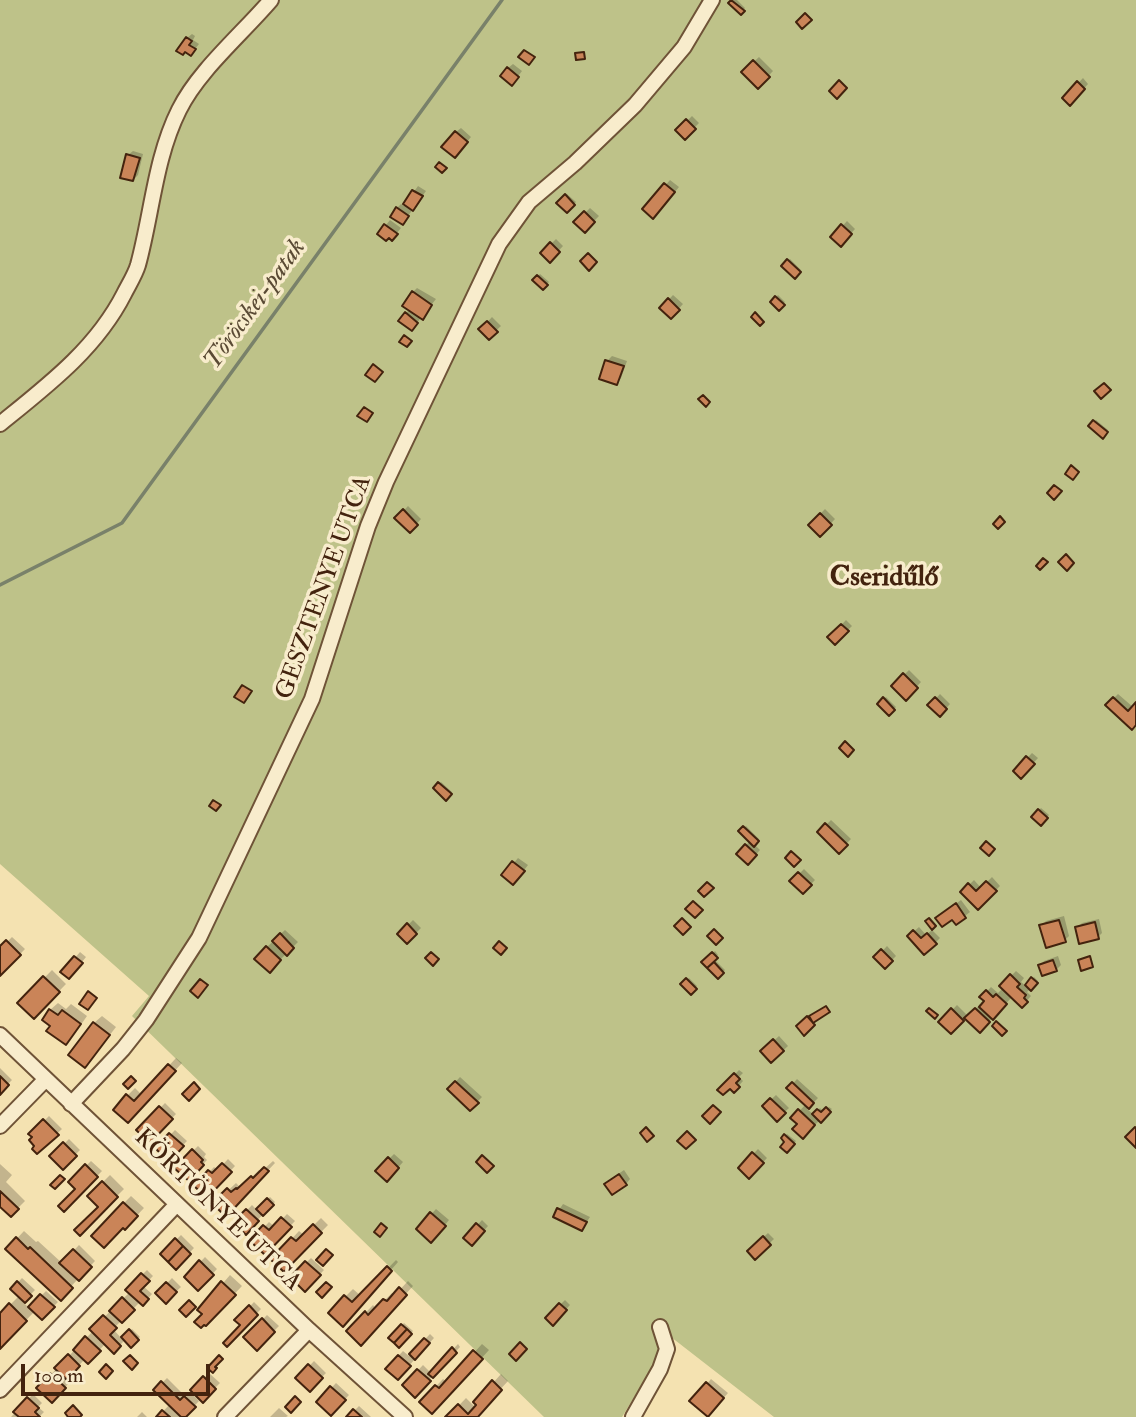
<!DOCTYPE html>
<meta charset="utf-8">
<style>
body{margin:0}
#map{position:relative;width:1136px;height:1417px;overflow:hidden;background:#f4e2b1;font-family:"IM FELL Double Pica",serif}
canvas{display:block}
.scale{position:absolute;left:21px;top:1364px;width:189px;height:32px;box-sizing:border-box;border:4px solid #43230e;border-top:0;padding-left:9px;font-size:21px;line-height:24px;white-space:nowrap;color:#43230e;-webkit-text-stroke:5px #f8eccc;paint-order:stroke}
</style>
<div id="map">
<canvas width="1136" height="1417"></canvas>
<div class="scale">100 m</div>
</div>
<script>
const g = document.querySelector('canvas').getContext('2d');
g.lineJoin = 'round';
function fillPath(path, color) { g.fillStyle = color; g.fill(path, 'evenodd'); }
function trace(path, color, width, dash) { g.strokeStyle = color; g.lineWidth = width; g.lineCap = dash ? 'butt' : 'round'; g.setLineDash(dash || []); g.stroke(path); }
function drawText(font, color, halo, rows, align = 'center') {
  g.font = font + ' "IM FELL Double Pica",serif'; g.lineWidth = 7; g.setLineDash([]); g.textBaseline = 'middle'; g.strokeStyle = halo; g.fillStyle = color; for (const [text, x, y, turn = 0] of rows) {
    g.save(); g.translate(x, y); g.rotate((+turn || 0) * Math.PI / 180); g.textAlign = isNaN(turn) ? turn : align; if (halo) g.strokeText(text, 0, 0); g.fillText(text, 0, 0); g.restore();
  }
}
fillPath(new Path2D(`
 M0,0H1136V1417H774L671,1337L622,1417H544L132,1016L149,996L0,864Z`), '#bec289');
fillPath(new Path2D(`
 M733,0H737L745,8L741,13L731,3Z
 M192,34L195,36L193,40L199,44L191,54L187,38Z
 M759,57L773,71L758,87L743,72Z
 M513,64L522,71L516,79L508,68Z
 M1083,78L1088,84L1070,104L1064,98Z
 M692,116L699,123L685,137L678,130Z
 M461,128L471,137L459,151L456,132Z
 M133,151L143,154L138,175L133,180L128,155Z
 M670,180L679,187L658,212L645,209Z
 M418,186L426,191L403,223L397,208L401,204L404,206Z
 M567,194L576,202L567,211L559,202Z
 M590,208L599,216L585,230L576,222Z
 M390,220L401,228L396,234H379Z
 M847,221L855,229L841,244L833,237Z
 M556,239L563,246L550,260L542,253Z
 M790,259L801,270L794,277L783,266Z
 M540,274L549,282L543,288L535,280Z
 M417,288L436,299L416,324L406,313L410,309L413,292Z
 M673,295L683,304L671,317L661,308Z
 M778,295L785,302L779,308L772,302Z
 M492,317L501,326L489,337L481,329Z
 M612,356L627,361L621,378L617,383L601,378L607,361Z
 M1096,420L1108,430L1102,436L1090,426Z
 M408,506L421,519L410,531L397,518Z
 M825,509L835,519L820,535L810,525Z
 M846,620L852,626L835,643L830,637Z
 M909,670L921,682L906,698L893,686Z
 M940,694L950,704L940,715L930,705Z
 M1118,694L1133,707L1136,704V723L1107,705Z
 M886,697L896,707L889,714L879,704Z
 M1032,753L1038,758L1021,776L1015,771Z
 M441,782L452,792L446,798L435,788Z
 M1041,808L1049,815L1041,824L1033,817Z
 M831,820L851,839L839,851L819,832Z
 M746,826L759,839L754,844L760,850L748,863L738,854L750,841L741,831Z
 M518,858L528,865L518,878L504,875Z
 M804,869L815,880L803,892L792,881Z
 M992,877L1000,886L978,908L962,892L974,880L981,888Z
 M961,900L970,912L956,923L952,918L942,914Z
 M1064,916L1069,936L1065,940L1041,926L1046,921Z
 M1099,919L1102,933L1098,937L1077,928L1082,923Z
 M413,920L421,928L407,942L399,934Z
 M919,927L926,935L932,930L940,938L925,953L909,936Z
 M285,930L298,942L274,966L267,947Z
 M12,937L25,949L0,975V949Z
 M887,946L896,956L885,967L876,958Z
 M715,951L718,955L714,959L725,970L718,977L704,962Z
 M80,952L86,957L74,972H63Z
 M1058,956L1061,965L1056,970L1040,965L1044,961Z
 M52,970L66,984L34,1017L20,1003Z
 M1016,971L1024,978L1021,982L1026,986L1034,977L1038,981L1027,992L1031,996L1022,1006L1012,997L980,1031L965,1017L951,1032L941,1022L957,1005L969,1017L980,1004L982,1006L987,1001L982,997L991,987L998,993L1003,988L1001,986Z
 M689,978L697,986L691,993L683,984Z
 M58,1003L66,1009L71,1004L87,1016L73,1036L53,1026L50,1010Z
 M102,1016L116,1027L92,1058L94,1023Z
 M779,1036L788,1046L772,1061L763,1051Z
 M176,1058L182,1063L135,1114L128,1095L135,1088L142,1095Z
 M0,1068L12,1080L0,1092Z
 M739,1070L743,1073L739,1077L743,1081L734,1091L730,1086L720,1090Z
 M460,1077L482,1097L470,1109L449,1089Z
 M797,1079L818,1098L807,1109L814,1115L820,1108L824,1112L829,1107L832,1109L803,1136L799,1123L793,1118L806,1104L789,1088Z
 M776,1095L789,1108L777,1119L764,1106Z
 M165,1103L176,1114L150,1141L139,1130Z
 M49,1116L62,1129L37,1152L34,1137L31,1134Z
 M175,1130L187,1141L169,1159L158,1148Z
 M787,1134L796,1141L787,1151V1142L783,1138Z
 M69,1139L80,1150L63,1167L52,1156Z
 M198,1146L206,1154L204,1157L207,1160L189,1179L177,1167Z
 M758,1149L767,1158L749,1177L740,1168Z
 M394,1154L403,1162L387,1180L377,1171Z
 M228,1159L235,1166L207,1196L196,1186L214,1167L218,1170Z
 M91,1161L102,1171L64,1210L77,1189L70,1182Z
 M273,1161L275,1163L226,1215L215,1203L236,1183L239,1186L244,1182L246,1183L259,1170L261,1172Z
 M0,1164L12,1175L6,1182L25,1201L11,1215L0,1204Z
 M624,1170L630,1179L626,1184L611,1179Z
 M110,1175L124,1189L80,1233L100,1207L89,1196Z
 M131,1196L144,1208L125,1228L124,1203Z
 M270,1197L275,1202L246,1232L236,1222L252,1205L257,1210Z
 M563,1204L590,1217L582,1229L555,1216Z
 M436,1209L449,1220L436,1236L418,1229Z
 M287,1214L295,1221L265,1253L252,1240L269,1222L275,1227Z
 M321,1218L328,1225L284,1270L273,1259L299,1231L304,1235Z
 M482,1220L488,1226L472,1244L466,1238Z
 M24,1231L36,1242L38,1241L62,1263L79,1245L95,1261L60,1298L7,1249Z
 M768,1233L774,1239L755,1257L749,1251Z
 M181,1235L194,1248L176,1267L162,1254Z
 M205,1257L217,1269L198,1289L186,1277Z
 M311,1258L324,1270L305,1290L292,1277Z
 M396,1260L398,1262L350,1317L330,1312L353,1289L361,1296Z
 M147,1270L153,1276L143,1286L152,1294L143,1304L140,1302L113,1329L122,1339L132,1329L140,1337L131,1345L126,1339L114,1351L106,1343L88,1362L85,1359L66,1379L69,1383L52,1401L38,1388L93,1331L92,1329L130,1292L127,1290Z
 M230,1275L242,1286L206,1324L204,1314L200,1310Z
 M22,1278L35,1290L23,1302L29,1308L46,1291L58,1302L42,1318L35,1311L0,1347V1315L20,1295L12,1289Z
 M172,1278L181,1287L166,1301L158,1293Z
 M408,1281L413,1286L368,1336L348,1331L373,1305L376,1309L392,1293L395,1295Z
 M565,1300L570,1305L553,1323L547,1318Z
 M254,1302L261,1309L227,1344L242,1325L237,1320Z
 M267,1315L279,1326L257,1348L246,1337Z
 M404,1323L413,1331L399,1346L390,1338Z
 M430,1334L434,1338L398,1378L387,1368L403,1351L409,1356Z
 M458,1344L460,1347L415,1395L404,1385L423,1365L431,1373Z
 M482,1344L489,1350L439,1405L421,1402L443,1379L447,1382Z
 M314,1361L326,1373L310,1389L298,1378Z
 M209,1373L220,1383L203,1400L192,1390Z
 M501,1374L508,1381L475,1417H448L466,1398L476,1408L479,1405L476,1402Z
 M167,1378L186,1397L190,1392L199,1401L184,1417H158L170,1404L155,1390Z
 M711,1379L728,1393L712,1411L707,1384Z
 M336,1383L349,1395L331,1414L318,1402Z
 M33,1394L42,1403L38,1407L44,1412L39,1417H11Z
 M359,1406L371,1417H348Z
 M279,1408L288,1416L286,1417H270Z
 M142,1412L147,1417H137Z`), '#0003');
trace(new Path2D(`
 M0,585L122,523L502,0`), '#79816a', 3.5);
const building = new Path2D(`
 M731,0L745,11L741,15L728,3Z
 M805,13L812,20L802,29L796,22Z
 M186,37L192,41L189,45L196,49L191,56L185,52L183,55L176,51Z
 M524,50L535,57L529,65L518,57Z
 M584,52L585,59L576,60L575,53Z
 M753,60L770,77L758,89L741,72Z
 M507,67L519,77L512,86L500,76Z
 M839,80L847,88L837,99L829,91Z
 M1077,81L1085,89L1070,106L1062,98Z
 M686,119L696,129L685,140L675,130Z
 M455,131L468,142L455,158L441,147Z
 M126,154L140,158L133,181L120,178Z
 M439,162L447,168L442,173L435,167Z
 M664,183L675,192L653,219L642,209Z
 M412,190L423,196L413,211L403,204Z
 M565,194L575,205L567,213L556,203Z
 M396,207L409,216L403,225L390,217Z
 M584,211L595,222L585,233L573,222Z
 M384,224L398,234L392,241L389,238L386,241L377,234Z
 M841,224L852,234L841,247L830,237Z
 M550,242L560,252L550,263L540,253Z
 M588,253L597,262L589,271L580,261Z
 M787,259L801,272L795,279L781,266Z
 M537,275L548,285L543,290L532,280Z
 M412,291L432,305L423,320L402,306Z
 M775,296L785,305L779,311L770,302Z
 M668,298L680,310L671,319L659,308Z
 M405,312L418,323L412,331L398,321Z
 M755,312L764,322L760,326L751,317Z
 M487,321L498,332L489,340L478,329Z
 M404,335L412,341L407,347L399,342Z
 M605,360L624,366L617,385L599,379Z
 M373,364L383,372L375,382L365,375Z
 M1104,383L1111,390L1101,399L1094,391Z
 M703,395L710,402L706,407L698,399Z
 M364,407L373,413L367,422L357,416Z
 M1093,420L1108,432L1103,439L1088,426Z
 M1071,465L1079,472L1073,480L1065,474Z
 M1054,485L1062,491L1054,500L1047,493Z
 M403,509L418,525L410,533L394,518Z
 M820,513L832,525L820,537L808,525Z
 M1000,516L1005,522L998,529L993,524Z
 M1066,554L1074,563L1067,571L1058,562Z
 M1043,558L1048,562L1040,570L1036,566Z
 M841,624L849,631L835,645L827,637Z
 M903,673L918,688L906,701L891,686Z
 M242,685L252,691L244,703L234,697Z
 M883,697L895,710L889,716L877,704Z
 M935,697L947,709L940,717L927,705Z
 M1113,697L1128,711L1136,702V725L1132,730L1105,705Z
 M845,741L854,750L848,757L839,748Z
 M1026,756L1035,764L1021,779L1013,771Z
 M438,782L452,794L446,801L433,788Z
 M213,800L221,805L216,811L209,806Z
 M1038,809L1048,818L1041,826L1031,817Z
 M825,823L848,845L839,854L817,832Z
 M743,826L759,841L754,847L738,831Z
 M986,841L995,849L989,856L980,848Z
 M745,844L757,855L748,865L736,854Z
 M791,851L801,860L794,867L785,858Z
 M512,861L525,871L513,885L501,875Z
 M798,872L812,885L803,894L789,881Z
 M986,881L997,891L978,910L960,892L968,883L976,891Z
 M707,882L714,888L704,897L698,891Z
 M693,901L703,910L695,918L685,909Z
 M956,903L966,918L956,925L952,920L942,927L935,918Z
 M682,918L691,927L683,935L674,926Z
 M929,918L936,926L932,930L925,921Z
 M1059,920L1066,942L1046,948L1039,925Z
 M1095,922L1099,939L1079,944L1075,927Z
 M407,923L417,934L407,944L397,934Z
 M714,929L723,938L716,945L707,936Z
 M913,930L921,938L927,933L937,944L924,955L907,936Z
 M280,933L294,948L287,956L272,941Z
 M6,940L21,955L0,976V946Z
 M499,941L507,948L501,955L493,948Z
 M266,946L281,960L270,973L254,959Z
 M881,949L893,961L885,969L873,957Z
 M431,952L439,959L433,966L425,958Z
 M712,952L718,958L707,968L701,962Z
 M74,956L83,963L69,979L60,972Z
 M1090,956L1093,967L1081,971L1078,960Z
 M1053,960L1057,971L1042,976L1038,965Z
 M714,962L724,973L718,979L707,968Z
 M1010,974L1020,984L1017,987L1026,995L1024,998L1028,1002L1022,1008L999,986Z
 M43,976L60,992L34,1019L17,1003Z
 M1031,977L1038,983L1031,991L1025,985Z
 M686,978L697,989L691,995L680,984Z
 M200,979L208,985L198,998L190,991Z
 M986,990L993,997L996,994L1007,1004L993,1020L979,1007L984,1001L979,997Z
 M88,991L97,998L88,1010L79,1004Z
 M826,1006L830,1012L813,1023L809,1016Z
 M929,1008L938,1015L935,1019L926,1011Z
 M951,1008L964,1021L951,1034L938,1022Z
 M975,1008L990,1022L980,1033L964,1018Z
 M49,1009L58,1015L62,1010L81,1024L66,1045L46,1031L50,1026L42,1020Z
 M807,1016L815,1025L804,1036L796,1026Z
 M996,1021L1007,1031L1002,1036L992,1026Z
 M93,1022L110,1035L85,1068L68,1055Z
 M773,1039L784,1051L771,1063L760,1051Z
 M168,1064L176,1071L128,1123L113,1110L126,1094L134,1101Z
 M734,1073L740,1079L736,1083L740,1087L734,1093L730,1089L723,1095L717,1090Z
 M0,1076L9,1085L0,1095Z
 M131,1076L136,1081L128,1089L123,1084Z
 M455,1081L479,1103L470,1111L447,1089Z
 M194,1082L200,1089L189,1101L182,1094Z
 M792,1082L814,1103L809,1109L786,1088Z
 M770,1098L786,1113L777,1122L762,1106Z
 M713,1105L721,1112L710,1124L702,1116Z
 M159,1106L173,1119L150,1143L136,1130Z
 M826,1107L831,1112L821,1123L812,1114L817,1109L821,1112Z
 M798,1109L815,1125L803,1139L792,1129L797,1124L790,1118Z
 M43,1119L59,1135L37,1154L32,1149L34,1146L29,1140L32,1137L28,1134Z
 M646,1127L654,1136L647,1142L640,1133Z
 M1135,1127L1136,1128V1148L1125,1137Z
 M687,1131L696,1140L686,1149L677,1141Z
 M169,1133L184,1146L169,1162L155,1148Z
 M784,1134L795,1144L787,1153L780,1147L784,1142L781,1138Z
 M63,1142L77,1156L63,1170L49,1156Z
 M192,1149L203,1160L201,1162L204,1165L189,1181L174,1168Z
 M752,1152L764,1163L749,1179L738,1168Z
 M482,1155L494,1166L487,1173L476,1162Z
 M388,1157L399,1168L387,1182L375,1171Z
 M222,1163L232,1172L207,1198L194,1186L208,1170L212,1173Z
 M85,1164L98,1177L64,1212L58,1206L75,1189L68,1182Z
 M264,1167L269,1171L226,1217L212,1203L227,1188L231,1192L236,1188L237,1189L251,1176L253,1178Z
 M619,1174L627,1185L612,1195L604,1184Z
 M60,1175L65,1179L55,1189L50,1185Z
 M102,1181L118,1197L80,1236L74,1230L98,1207L87,1196Z
 M0,1191L19,1209L11,1217L0,1207Z
 M267,1198L274,1205L263,1216L256,1209Z
 M123,1202L138,1216L125,1230L123,1228L104,1248L91,1236Z
 M557,1208L587,1222L582,1231L553,1217Z
 M246,1209L259,1221L246,1235L233,1222Z
 M430,1212L446,1226L431,1243L416,1229Z
 M281,1217L292,1227L265,1255L249,1240L263,1225L269,1230Z
 M381,1223L387,1228L380,1237L374,1232Z
 M476,1223L485,1231L472,1246L463,1238Z
 M313,1224L322,1233L284,1272L270,1259L291,1237L296,1241Z
 M763,1236L771,1245L755,1260L747,1251Z
 M16,1237L28,1249L30,1247L73,1288L61,1301L5,1249Z
 M175,1238L183,1246L168,1262L160,1254Z
 M183,1246L191,1254L176,1270L168,1262Z
 M73,1249L92,1267L79,1281L59,1263Z
 M326,1249L333,1255L323,1266L316,1260Z
 M199,1260L214,1275L198,1291L184,1277Z
 M305,1261L321,1275L305,1292L290,1277Z
 M387,1266L392,1271L343,1327L328,1313L344,1295L352,1302Z
 M141,1273L150,1281L140,1291L149,1299L143,1306L125,1290Z
 M17,1281L32,1296L25,1303L10,1289Z
 M221,1281L236,1295L206,1326L204,1325L201,1328L194,1322L202,1314L197,1310Z
 M166,1282L177,1292L166,1304L155,1293Z
 M326,1282L332,1287L322,1298L316,1292Z
 M399,1287L407,1295L361,1346L346,1331L365,1311L368,1315L383,1299L387,1301Z
 M40,1294L55,1307L42,1320L28,1307Z
 M122,1297L135,1310L122,1323L109,1311Z
 M189,1300L196,1307L186,1317L179,1310Z
 M9,1303L27,1321L0,1349V1313Z
 M559,1303L567,1310L553,1326L545,1318Z
 M249,1305L258,1315L227,1347L223,1343L240,1325L234,1320Z
 M103,1315L117,1328L110,1335L121,1346L114,1354L89,1329Z
 M262,1318L275,1332L257,1351L243,1337Z
 M401,1324L407,1329L394,1343L388,1338Z
 M129,1329L139,1340L131,1348L121,1337Z
 M407,1329L412,1334L399,1348L394,1343Z
 M85,1336L101,1351L88,1364L73,1350Z
 M424,1338L430,1343L415,1360L409,1354Z
 M520,1342L527,1349L516,1361L509,1354Z
 M452,1347L457,1353L433,1378L428,1374Z
 M473,1350L483,1359L432,1414L419,1402L435,1385L439,1388Z
 M68,1354L80,1366L67,1380L54,1368Z
 M130,1355L138,1363L132,1370L123,1361Z
 M219,1355L223,1359L215,1367L217,1368L213,1373L207,1368Z
 M398,1355L411,1366L398,1380L385,1369Z
 M106,1364L113,1371L106,1379L99,1372Z
 M308,1364L323,1378L310,1392L295,1378Z
 M417,1369L431,1381L415,1398L402,1385Z
 M50,1373L66,1388L52,1403L36,1388Z
 M203,1376L216,1389L203,1403L190,1390Z
 M492,1380L502,1390L478,1417H445L458,1404L468,1414L476,1405L473,1402Z
 M161,1381L180,1400L184,1396L196,1407L186,1417H181L153,1390Z
 M706,1382L724,1398L708,1417L689,1401Z
 M330,1386L346,1400L331,1416L316,1402Z
 M295,1396L301,1402L291,1413L285,1407Z
 M27,1397L39,1408L35,1412L40,1417H19L13,1412Z
 M73,1405L82,1415L80,1417H68L65,1413Z
 M353,1409L362,1417H346Z
 M162,1410L170,1417H156Z`);
fillPath(building, '#ca8458');
trace(building, '#43230e', 2);
const minor = new Path2D(`
 M0,424C47,386 96,349 124,294C129,284 135,275 138,265C152,214 155,158 179,110C198,71 242,34 271,0
 M0,1035L309,1330L405,1417
 M71,1104L123,1049L146,1020L199,938L312,699L368,526L386,482L499,244L529,202L575,163L635,105L684,47L712,0
 M0,1126L46,1079
 M0,1390L177,1204
 M225,1417L309,1330
 M633,1417L660,1369L667,1349L660,1327`);
trace(minor, '#6f5337', 18);
trace(minor, '#f8eccc', 14);
drawText('24px', '#43230e', '#f8eccc', [
 ["GESZTENYE UTCA",325,588,-70],
 ["KÖRTÖNYE UTCA",217,1211,44]
]);
drawText('italic 26px', '#5a4a34', '#f8eccc', [
 ["Töröcskei-patak",256,305,-54]
]);
drawText('bold 28px', '#43230e', '#f8eccc', [
 ["Cseridűlő",884,579]
]);
</script>
